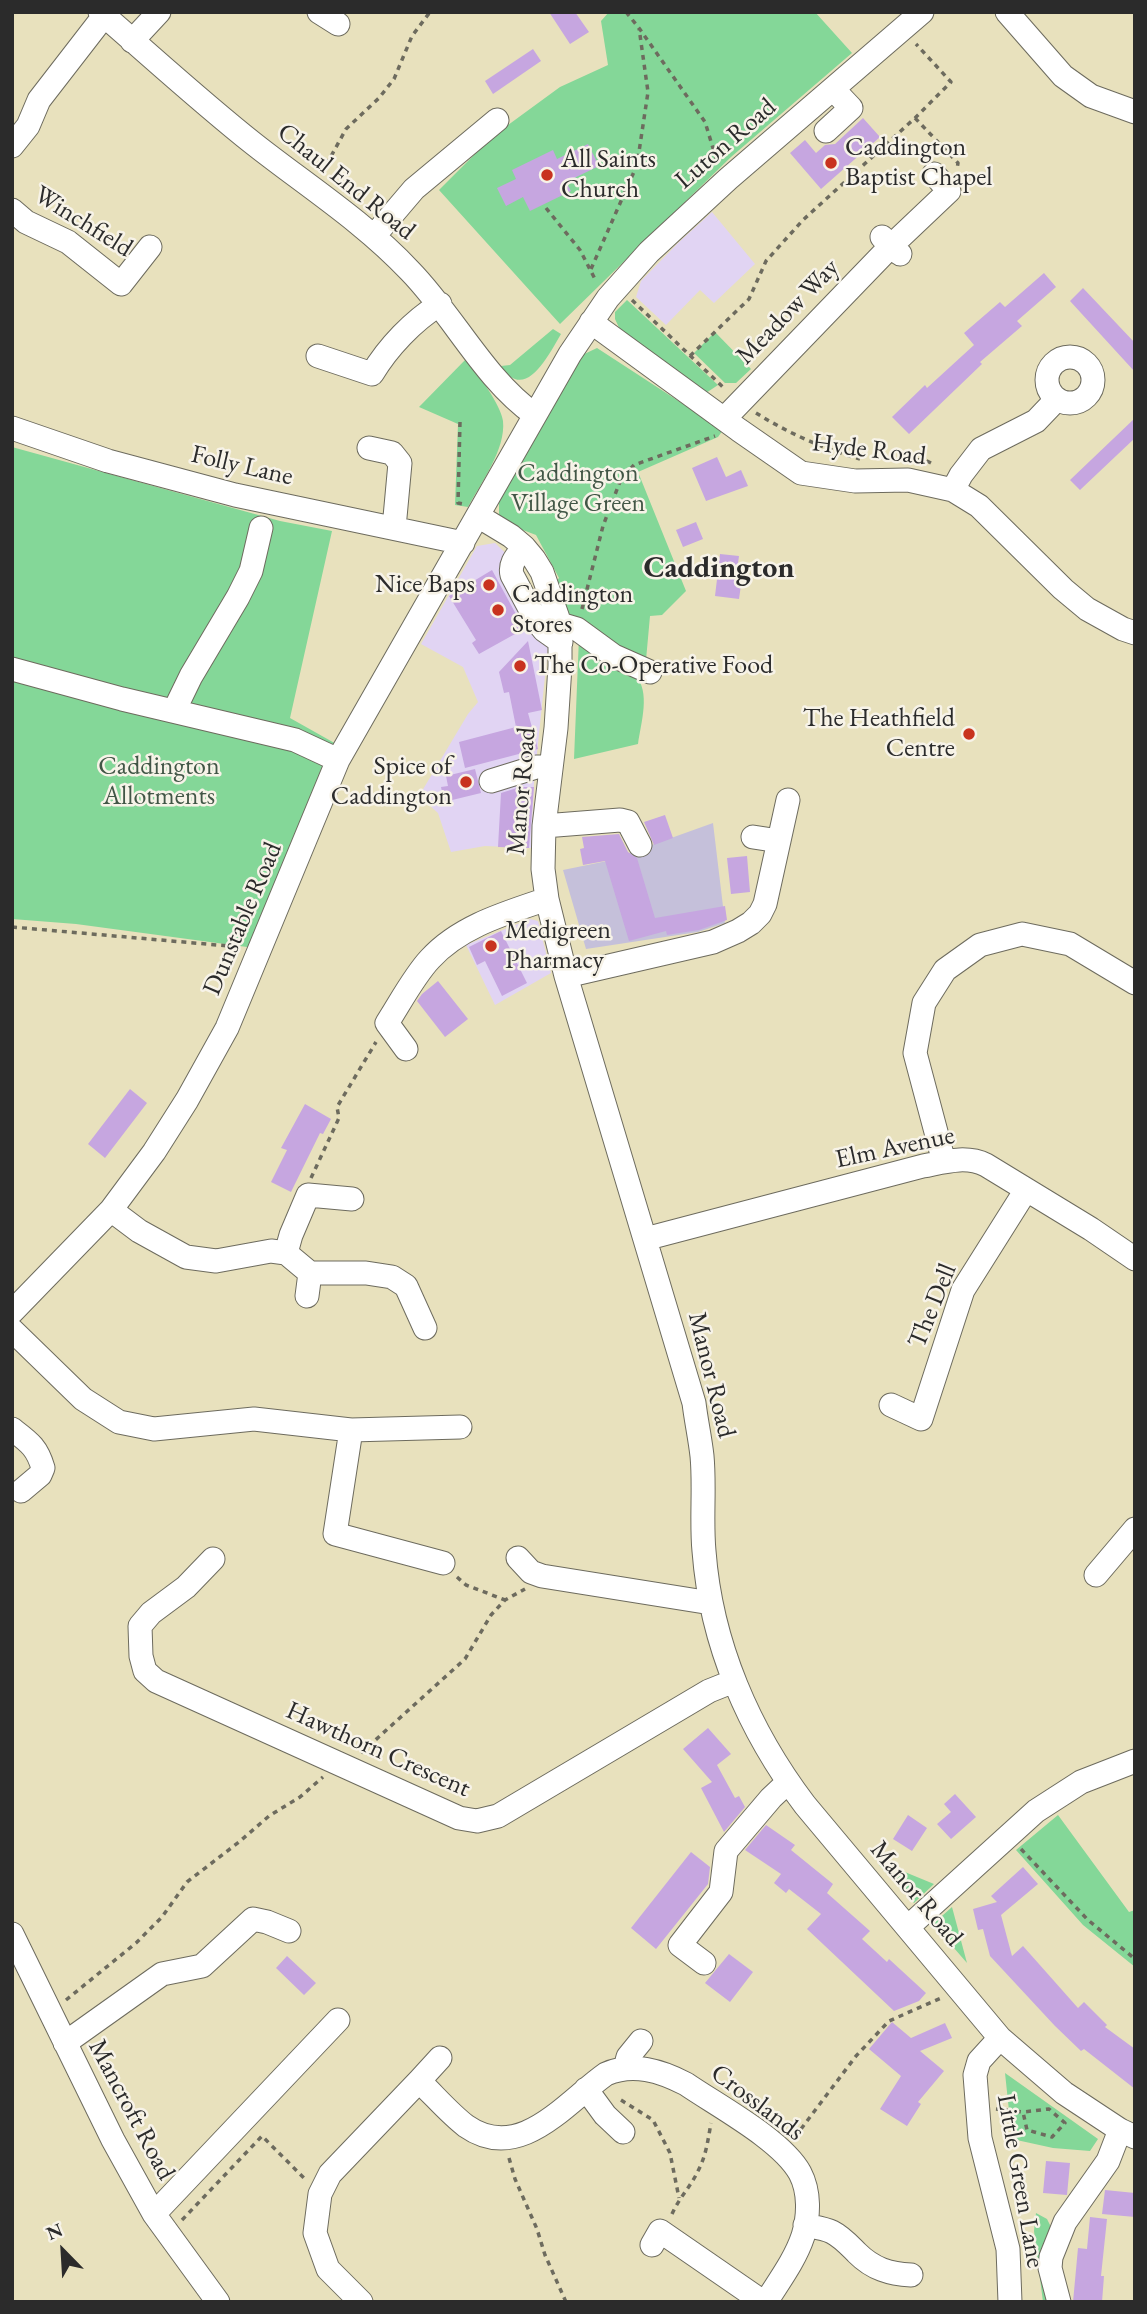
<!DOCTYPE html>
<style>
body{margin:0}
#map{position:relative;width:1147px;height:2314px;overflow:hidden;background:#e8e1bd;font-family:"EB Garamond",serif}
canvas{display:block}
.frame{position:absolute;inset:0;border:14px solid #2b2b2b;pointer-events:none}
.north{position:absolute;left:28px;top:2216px;width:70px;height:70px;-webkit-text-stroke:5px #f7f3e8;paint-order:stroke;rotate:336deg;font-size:19px;font-weight:700;line-height:28px;text-align:center;color:#2b2b2b}
.north::after{content:'';display:block;margin:auto;width:24px;height:32px;background:#2b2b2b;clip-path:polygon(50% 0,100% 100%,50% 72%,0 100%)}
</style>
<div id="map">
<canvas width="1147" height="2314"></canvas>
<div class="frame"></div>
<div class="north">N</div>
</div>
<script>
const g = document.querySelector('canvas').getContext('2d');
g.lineJoin = 'round';
function fillPath(path, color) { g.fillStyle = color; g.fill(path, 'evenodd'); }
function trace(path, color, width, dash) { g.strokeStyle = color; g.lineWidth = width; g.lineCap = dash ? 'butt' : 'round'; g.setLineDash(dash || []); g.stroke(path); }
function drawText(font, color, halo, rows, align = 'center') {
  g.font = font + ' "EB Garamond",serif'; g.lineWidth = 5; g.setLineDash([]); g.textBaseline = 'middle'; g.strokeStyle = halo; g.fillStyle = color; for (const [text, x, y, turn = 0] of rows) {
    g.save(); g.translate(x, y); g.rotate((+turn || 0) * Math.PI / 180); g.textAlign = isNaN(turn) ? turn : align; if (halo) g.strokeText(text, 0, 0); g.fillText(text, 0, 0); g.restore();
  }
}
fillPath(new Path2D(`
 M712,212L755,264L714,303L700,290L666,325L636,297L641,281L679,242Z
 M495,543L522,569L545,614L548,647L534,782L531,848L485,846L451,852L438,813L419,796L468,714L478,702L463,667L421,644L477,546Z
 M530,919L538,921L551,973L495,1005L466,945Z`), '#e1d4f3');
fillPath(new Path2D(`
 M713,823L725,923L698,932L586,949L563,870L607,861Z`), '#c5c0da');
fillPath(new Path2D(`
 M609,12H815L852,53L731,157L560,324L439,190L493,136L560,87L608,65L601,21Z
 M627,300L718,385L706,393L622,334L615,319V312Z
 M553,329L561,334C549,354 525,404 501,366L510,365Z
 M715,332L751,369L736,383H725L694,353Z
 M597,348L723,430L718,437L638,472L686,591L662,615L650,616L646,660L638,663L562,613L551,587L559,578L536,535L499,521V499L578,357Z
 M467,358C477,373 501,405 503,421C506,449 481,483 468,507L455,505L458,424L419,407Z
 M12,447L280,521L332,531L290,718L338,745L262,949L76,924L12,919Z
 M579,637L635,675C651,692 641,722 638,744L574,759Z
 M1058,1815L1129,1912L1135,1910V1967L1083,1925L1016,1850Z
 M883,1863L934,1884L914,1903L879,1865Z
 M952,1907L967,1963L933,1924Z
 M1005,2073L1098,2139L1090,2151L1053,2148L1012,2139Z
 M1036,2213L1047,2219L1053,2231V2302H1043L1034,2231Z`), '#84d798');
fillPath(new Path2D(`
 M549,12H575L589,32L570,44Z
 M533,49L541,61L493,94L485,81Z
 M863,118L880,137L821,189L790,153L805,140L816,153L825,145L835,144Z
 M588,144L599,166L566,182L571,191L530,211L523,197L506,206L497,188L516,179L512,170L553,150L557,159Z
 M1044,273L1056,287L1017,321L1022,326L980,362L982,364L909,434L892,417L925,385L927,388L974,345L964,333L1000,302L1005,307Z
 M1083,288L1135,343V372L1070,301Z
 M1135,418V438L1080,490L1070,480Z
 M717,457L726,477L741,470L748,486L706,501L692,468Z
 M696,522L703,539L683,547L676,530Z
 M720,554L739,556L736,577L742,578L739,599L715,596Z
 M492,570L524,629L479,654L472,643L476,640L449,596Z
 M528,641L542,710L528,713L538,749L465,768L459,742L516,727L509,692L504,693L499,672Z
 M475,769L481,793L444,802L441,787L448,786L446,776Z
 M520,787H534L529,848L498,847L501,793Z
 M665,815L673,838L654,845L644,822Z
 M619,834L628,852L637,858L655,918L725,906L727,920L699,930L667,935L666,931L629,941L605,861L583,865L580,849L584,848L582,837Z
 M747,856L750,892L731,894L727,858Z
 M501,931L527,983L502,996L485,961L477,965L469,947Z
 M438,981L468,1019L445,1037L417,1001L422,994Z
 M130,1089L147,1103L105,1158L88,1144Z
 M305,1104L331,1119L323,1134L320,1133L291,1192L271,1182L287,1150L281,1148Z
 M708,1728L731,1754L717,1765L735,1798L739,1796L745,1807L724,1832L701,1788L712,1782L683,1749Z
 M955,1794L976,1817L951,1839L937,1824L951,1812L944,1804Z
 M908,1815L927,1828L912,1851L893,1839Z
 M766,1825L795,1845L791,1850L833,1884L827,1893L870,1931L862,1939L887,1962L889,1959L926,1993L919,2001L894,2011L807,1929L821,1914L789,1889L786,1893L774,1883L781,1874L745,1850Z
 M691,1852L710,1867L708,1884L656,1949L631,1928Z
 M1023,1867L1038,1884L1001,1915L1012,1956L1023,1946L1078,2008L1084,2002L1107,2025L1105,2027L1135,2049V2089L1084,2049L1081,2051L1055,2026L990,1956L983,1929L978,1930L973,1909L997,1902L991,1896Z
 M729,1954L753,1972L730,2002L705,1983Z
 M287,1956L316,1983L304,1995L276,1968Z
 M892,2022L911,2038L945,2023L952,2038L920,2051L944,2071L918,2102L921,2104L907,2126L880,2109L901,2076L869,2049Z
 M1046,2161L1070,2163L1067,2195L1043,2193Z
 M1105,2190L1135,2193V2217L1102,2214Z
 M1090,2217L1107,2219L1101,2276H1104L1102,2302H1073L1078,2248L1087,2249Z`), '#c6a6e0');
const minor = new Path2D(`
 M100,12C151,56 201,102 254,144C306,185 364,222 410,271C454,316 484,379 535,415
 M319,12L338,24
 M1007,12L1063,76L1091,96L1135,112
 M132,41L159,12
 M826,131L851,108L833,89
 M12,146L28,126L39,100L104,16
 M12,210L26,222L68,242L121,284L150,247
 M374,236L414,189L497,120
 M900,254L891,246L949,191L934,174
 M591,322L739,430L801,473L855,481L908,480L953,490L979,506L1063,589L1087,609L1123,629L1135,633
 M318,356L372,374C388,347 413,321 440,304
 M1047 380a23 23 0 1 1 46 0a23 23 0 1 1-46 0Z
 M725,418L891,246L882,237
 M12,428L108,461L235,495L463,543
 M369,448L392,453L400,463L394,528
 M953,490L961,475L981,449L1036,421L1057,399
 M478,516L511,536L524,547L534,559L542,572L560,624V666L556,728L544,826L543,869L547,899L566,976L694,1403C696,1420 700,1438 702,1456C705,1487 701,1520 704,1551C711,1644 749,1731 805,1805L1000,2038L1064,2093L1120,2130L1135,2137
 M524,547C517,556 509,563 512,575L536,620L544,630L561,642
 M560,624L577,629L614,656L650,672
 M12,669L122,699L295,740L338,760
 M174,711L191,676L238,597L251,571L261,528
 M491,781L536,767H551
 M544,826L620,820L628,822L640,845
 M753,837L779,841
 M566,976L713,942L738,931L751,923L760,914L765,904L788,800
 M406,1049L387,1023C400,1003 414,976 430,959C460,926 506,913 547,899
 M944,1162L915,1053L924,1003L945,970L980,945L1022,934L1070,944L1135,983
 M111,1210L139,1231L186,1257L216,1261L271,1251L286,1253L310,1273H366L392,1277L406,1286L425,1328
 M645,1239L923,1166C944,1162 966,1155 986,1165L1091,1229L1135,1259
 M286,1253L291,1235L308,1195L352,1199
 M307,1296L310,1273
 M12,1312L111,1210L154,1152L187,1100L227,1028L338,760L570,354L608,298L649,252L728,179L922,12
 M12,1330L83,1399L119,1422L154,1429L254,1419L351,1430L460,1427
 M891,1405L921,1419L963,1290L1026,1190
 M12,1429C29,1442 37,1447 43,1468L40,1475L21,1491
 M351,1430L335,1534L443,1563
 M518,1558L531,1572L542,1576L711,1603
 M213,1559L186,1587L151,1613L140,1626L141,1656L145,1671L156,1681L459,1818L477,1821L498,1816L709,1691L734,1681
 M1096,1575L1135,1529
 M908,1927L1036,1811L1081,1782L1135,1761
 M12,1934L113,2140L154,2214L218,2302
 M704,1963L680,1945L721,1892L726,1851L771,1798L788,1782
 M1000,2038L979,2061L975,2075L980,2138L1008,2249L1010,2302
 M65,2043L162,1974L202,1966L253,1919L267,1922L289,1931
 M625,2068L628,2057L641,2041
 M419,2081L440,2058
 M586,2089L605,2115L623,2132
 M154,2214L338,2020
 M805,2225C814,2227 824,2228 832,2232C842,2237 849,2245 857,2253C873,2269 890,2274 911,2275
 M652,2245L660,2231L763,2302
 M361,2302L328,2269L315,2233L320,2194L330,2174L419,2081C434,2095 449,2113 466,2126C520,2164 566,2102 606,2074C633,2062 661,2071 686,2084C718,2106 782,2140 800,2173C810,2192 809,2216 803,2236C795,2260 779,2281 766,2302
 M1059,2302L1050,2268L1051,2257L1065,2222L1108,2161L1120,2130`);
trace(minor, '#6d6b5e', 25);
trace(new Path2D(`
 M626,12L639,28L705,122L717,161
 M915,118L958,163L957,169
 M316,168L329,160L346,129L379,98L394,79L412,36L430,12
 M546,208L580,250L596,281
 M591,269L637,165L648,92L639,28
 M632,300L725,389
 M690,356L749,299L766,261L803,220L915,118L951,82L916,44
 M756,413C788,433 824,449 860,459
 M460,422L458,503L463,504
 M917,460L923,459L933,464
 M582,609L603,526L621,479L634,465L715,436
 M12,927L240,947
 M311,1178L339,1118L337,1107L376,1042
 M457,1577L466,1585L505,1600
 M361,1753L465,1659L491,1615L505,1600L525,1589
 M1021,1849L1088,1920L1135,1959
 M66,2000L136,1943L162,1917L187,1882L239,1842L269,1816L300,1797L323,1777
 M621,2100L653,2120L670,2153L679,2198
 M996,2109L1023,2112L1027,2130L1052,2137L1065,2123L1049,2109L1023,2112
 M795,2137L856,2056L889,2021L941,1998
 M509,2158L515,2179L537,2229L545,2255L566,2302
 M672,2214C679,2198 691,2186 698,2171C706,2156 708,2140 711,2123
 M182,2220L262,2136L306,2180`), '#6d6b5e', 3.5, [5, 5]);
trace(minor, '#fff', 23);
for (const [x, y, r, color] of [
 [831,163,7,"#c8321e"],
 [547,175,7,"#c8321e"],
 [489,585,7,"#c8321e"],
 [498,610,7,"#c8321e"],
 [520,666,7,"#c8321e"],
 [969,734,7,"#c8321e"],
 [466,782,7,"#c8321e"],
 [491,946,7,"#c8321e"]
]) { const dot = new Path2D(); dot.arc(x, y, r, 0, 2 * Math.PI); g.fillStyle = color; g.fill(dot); trace(dot, '#f7f3e8', 2.5); }
drawText('26px', '#2b2b2b', '#f7f3e8', [
 ["Luton Road",726,144,-41],
 ["Chaul End Road",346,182,39],
 ["Winchfield",83,222,32],
 ["Meadow Way",788,312,-46],
 ["Hyde Road",869,450,7],
 ["Folly Lane",242,466,13],
 ["Manor Road",522,791,-85],
 ["Dunstable Road",243,919,-67],
 ["Elm Avenue",895,1148,-12],
 ["The Dell",933,1306,-68],
 ["Manor Road",711,1375,76],
 ["Hawthorn Crescent",378,1750,24],
 ["Manor Road",916,1894,50],
 ["Crosslands",757,2103,37],
 ["Mancroft Road",131,2110,62],
 ["Little Green Lane",1020,2181,80]
]);
drawText('26px', '#2b2b2b', '#f7f3e8', [
 ["Caddington",845,148],
 ["Baptist Chapel",845,178],
 ["All Saints",561,160],
 ["Church",561,190],
 ["Nice Baps",475,585,"right"],
 ["Caddington",512,595],
 ["Stores",512,625],
 ["The Co-Operative Food",534,666],
 ["The Heathfield",955,719,"right"],
 ["Centre",955,749,"right"],
 ["Spice of",452,767,"right"],
 ["Caddington",452,797,"right"],
 ["Medigreen",505,931],
 ["Pharmacy",505,961]
], 'left');
drawText('26px', '#415646', '#f7f3e8', [
 ["Caddington",578,474],
 ["Village Green",578,504],
 ["Caddington",159,767],
 ["Allotments",159,797]
]);
drawText('bold 30px', '#2b2b2b', '#f7f3e8', [
 ["Caddington",719,569]
]);
</script>
